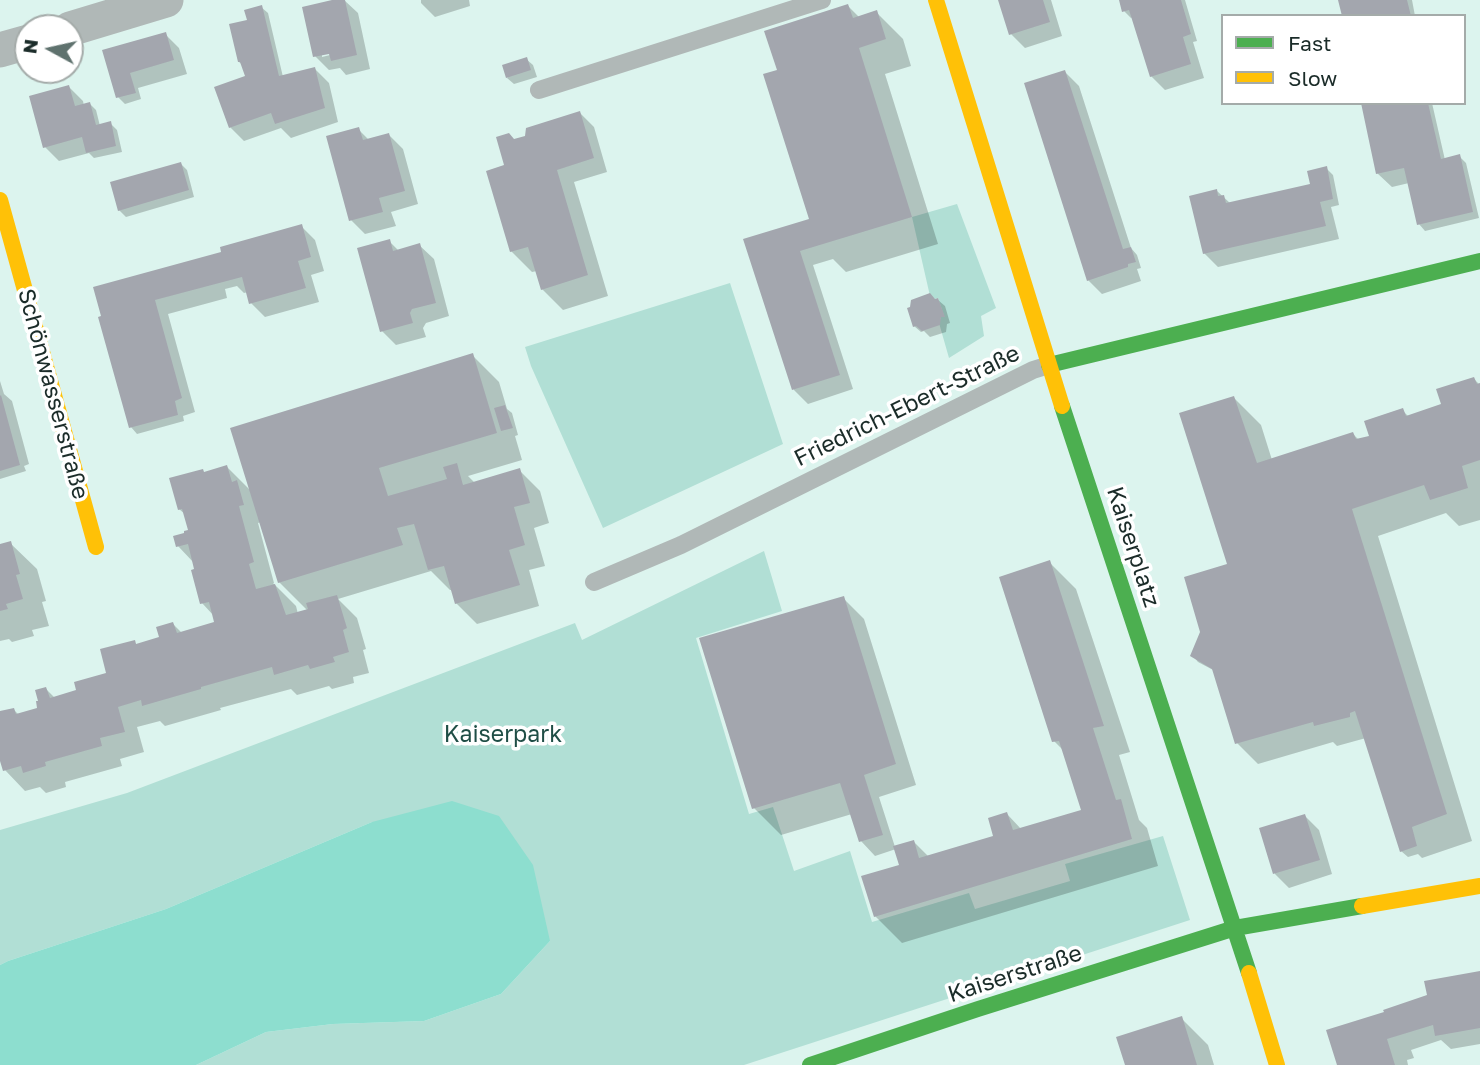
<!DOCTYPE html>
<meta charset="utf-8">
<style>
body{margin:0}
#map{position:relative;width:1480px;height:1065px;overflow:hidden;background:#dcf4ee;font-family:"Golos Text",sans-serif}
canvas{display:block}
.legend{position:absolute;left:1221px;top:14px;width:245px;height:91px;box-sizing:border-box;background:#fff;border:2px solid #a4aba9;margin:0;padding:9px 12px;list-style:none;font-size:21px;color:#1b2c29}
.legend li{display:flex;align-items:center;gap:14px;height:35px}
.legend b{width:35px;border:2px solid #a4aba9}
.north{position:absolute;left:14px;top:14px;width:70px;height:70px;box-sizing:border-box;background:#fff;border:2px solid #a4aba9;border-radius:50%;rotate:278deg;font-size:19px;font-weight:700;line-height:28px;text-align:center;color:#1b2c29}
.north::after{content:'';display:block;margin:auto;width:24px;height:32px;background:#5f726e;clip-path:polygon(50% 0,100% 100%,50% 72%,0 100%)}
</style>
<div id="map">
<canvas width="1480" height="1065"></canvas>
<ul class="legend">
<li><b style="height:9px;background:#4caf50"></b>Fast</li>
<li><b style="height:9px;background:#ffc107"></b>Slow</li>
</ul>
<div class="north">N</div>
</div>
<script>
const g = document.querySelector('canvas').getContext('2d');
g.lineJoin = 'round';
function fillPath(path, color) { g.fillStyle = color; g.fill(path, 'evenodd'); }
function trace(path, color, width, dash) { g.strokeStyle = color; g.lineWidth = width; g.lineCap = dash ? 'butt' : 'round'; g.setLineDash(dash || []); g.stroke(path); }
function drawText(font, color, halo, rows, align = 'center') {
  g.font = font + ' "Golos Text",sans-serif'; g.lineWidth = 7; g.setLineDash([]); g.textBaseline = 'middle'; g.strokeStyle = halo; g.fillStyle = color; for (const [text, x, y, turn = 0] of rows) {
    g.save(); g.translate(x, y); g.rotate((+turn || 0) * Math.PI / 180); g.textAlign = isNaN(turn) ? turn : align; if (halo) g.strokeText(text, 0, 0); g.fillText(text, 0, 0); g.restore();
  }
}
fillPath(new Path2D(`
 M957,204L996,308L981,316L984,336L949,358L939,323L941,317L944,316L938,298L935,299L930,296L912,217Z
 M730,283L783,444L603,528L531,366L525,347Z
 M764,551L782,611L696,638L749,814L773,807L794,871L850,851L872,922L969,893L975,909L1070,881L1065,864L1163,836L1190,920L744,1065H196L266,1032L333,1024L424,1021L501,994L550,941L372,822L166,909L8,961L0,965V830L127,793L575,623L582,640Z`), '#b1dfd5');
fillPath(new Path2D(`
 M452,801L499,816L533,865L550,941L501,994L424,1021L333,1024L266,1032L196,1065H0V965L8,961L166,909L372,822Z`), '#8ddecf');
fillPath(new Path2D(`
 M340,0H344L358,13L370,69L346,75L340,68L329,70L315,56ZM322,53H338L322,57Z
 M421,0H469L470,6L435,17L421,3Z
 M1000,0H1051L1062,36L1025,48L1011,34Z
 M1121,0H1185L1197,41L1193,42L1204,78L1165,90L1151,76L1133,17L1131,18L1124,11Z
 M1340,0H1412L1415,16H1344Z
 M848,6L859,17L876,12L903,39L911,66L885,74L938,244L846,272L833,259L813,265L853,389L808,404L794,390L746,241L813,226L779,71Z
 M261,7L268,13L283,77L315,69L329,83L338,122L291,138L281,128L244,141L230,127L247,77L243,65L239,62L248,21Z
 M165,34L179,48L187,74L138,88L141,99L125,104L118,97L104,51Z
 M526,59L533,65L537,77L514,84L507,78Z
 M1065,72L1079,86L1131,248L1137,255L1141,268L1137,269L1141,281L1102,294L1088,280Z
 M69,87L83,101L84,106L90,104L96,110L100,126L110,123L117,130L122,152L94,158L89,153L59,161L45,147Z
 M1363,103H1432L1445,160L1459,156L1466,163L1479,218L1425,231L1419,224L1409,183L1392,187L1377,173Z
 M580,113L594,127L607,172L574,182L608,296L563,310L542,289L537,271L532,272L511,251L506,166L515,141Z
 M358,129L369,140L389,135L403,149L418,204L391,212L396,226L365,234L351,220Z
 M181,164L187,170L194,197L126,217L119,210Z
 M1326,168L1333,175L1339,205L1331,207L1339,239L1218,267L1204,253L1217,191L1231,204L1312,185Z
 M301,226L315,240L324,271L311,275L319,302L265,317L251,303L248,292L244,293L237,286L225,289L227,298L168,314L195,412L183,416L184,421L137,434L131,427L100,318L220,254Z
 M389,241L399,251L419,245L434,259L449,316L426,323L423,328L426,337L396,345L382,331Z
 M938,300L945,306L950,323L947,324L946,332L930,337L924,331L921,332L914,326Z
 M472,355L499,382L507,409L512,413L518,435L515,436L522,460L468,476L475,483L519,470L540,491L549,523L534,528L545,566L529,570L539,606L477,624L456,603L453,590H450L431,571L338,599L357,618L366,649L363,650L369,673L353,677L354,683L332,689L329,686L297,695L291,689L220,708L221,710L165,726L160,721L137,727L144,752L120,759L122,766L65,782L66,787L46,793L40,787L25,791L5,770L0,755V713L14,710L19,715L39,709L46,689L55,698L78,692L109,674L134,642L137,645L161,639L173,624L182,633L216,623L214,616L202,603L194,563L178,546L190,531L186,515L179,509L205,473L227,467L252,492ZM261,522L279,582L308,611L298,614L296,606L273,583H274L258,523Z
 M1474,379L1480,385V520L1459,526L1446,513L1378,536L1472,841L1422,858L1418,854L1408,857L1401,851L1366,738L1337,746L1333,742L1258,764L1237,743L1215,671L1198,662L1192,655L1229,565L1234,398L1261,425L1272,460L1353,434L1359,440L1371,438L1402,410L1409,417L1443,405Z
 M0,381L4,394L12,401L29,464L24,466L26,471L0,479Z
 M10,543L37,569L46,601L42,602L49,626L32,630L34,636L12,642L9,639L0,641V545Z
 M1049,562L1076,589L1130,752L1119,755L1139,820L1147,828L1158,866L902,943L875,916L901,866L896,849L875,856L861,841L852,814L781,835L754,808L843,598L864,619L916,785L879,797L895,847L914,842L929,857L996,837L1007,814L1022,830L1083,811L1064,751L1054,741Z
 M1305,816L1319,830L1332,874L1289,888L1275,874L1261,829Z
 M1480,973V1044L1451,1049L1441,1040L1411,1050L1414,1058L1407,1060L1408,1065H1339L1429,996Z
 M1181,1018L1208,1045L1214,1065H1127Z`), '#0003');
fillPath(new Path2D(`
 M332,0H345L357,55L331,61L329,54L313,57L302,7Z
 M998,0H1043L1050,22L1009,35Z
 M1119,0H1181L1191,34L1183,37L1191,64L1150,77L1129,10L1122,12Z
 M1338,0H1407L1411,16H1342Z
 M848,4L853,18L877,10L886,39L859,48L912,217L800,251L840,375L792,390L743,239L809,219L763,74L777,70L764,31Z
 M262,5L279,76L315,67L325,108L275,124L271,113L229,128L214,87L245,76L240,62H238L229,24L247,20L244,10Z
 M166,32L174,60L130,73L136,93L116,98L102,50Z
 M527,57L531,70L506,78L502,65Z
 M1065,70L1123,249L1131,247L1136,262L1128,264V267L1087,281L1024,83Z
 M69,85L75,106L90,102L96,125L111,121L116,146L86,153L82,137L43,148L29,96Z
 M1361,103H1428L1441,159L1460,154L1473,212L1417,225L1404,168L1376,174Z
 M580,111L594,158L557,170L588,275L541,290L528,247L510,252L486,171L504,165L496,137L509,133L514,139L525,136L526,128Z
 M359,127L363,140L389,133L405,191L379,198L383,212L349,221L326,136Z
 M181,162L189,190L118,211L110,182Z
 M1327,166L1333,199L1320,202L1326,226L1203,254L1189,196L1217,189L1218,196L1224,195L1226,203L1310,184L1307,171Z
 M302,224L311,257L298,261L306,288L249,304L242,277L155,300L182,398L175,401L178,415L129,428L98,317L101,316L93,287L221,252L220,247Z
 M390,239L393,251L420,243L436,303L412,309L410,313L413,323L380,332L357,248Z
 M930,293L935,299L938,298L945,317H941L940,325L922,331L916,326L913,327L907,308L910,307L911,300Z
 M473,353L497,433L379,468L388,496L447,479L443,467L457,463L463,485L520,468L530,503L514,507L525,545L509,550L520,585L455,604L444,566L428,570L414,524L397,528L403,545L278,583L230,428Z
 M1474,377L1477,384L1480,383V460L1462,466L1468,488L1430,500L1424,485L1352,509L1447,814L1412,827L1417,846L1400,852L1355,711L1350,713V717L1314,726L1313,722L1235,744L1212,669L1190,656L1200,632L1184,577L1227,564L1179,413L1234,396L1257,463L1353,432L1356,439L1369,436L1364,421L1403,408L1406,416L1441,404L1436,389Z
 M1,395L20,465L0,471V396Z
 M505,405L513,428L501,431L494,408Z
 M227,465L232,482L237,480L244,505L239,506L254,562L249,564L256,589L275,584L286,615L308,609L306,603L337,595L347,628L343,630L349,652L333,657L335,662L310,669L308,665L274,675L272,667L201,687V689L142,706L141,700L118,707L125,732L100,738L102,746L45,762L46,766L23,773L21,766L3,771L0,761V711L14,708L16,714L37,708L36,701H38L35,690L46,687L50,698L76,690L74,682L106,673L100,649L135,640L136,644L159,637L156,627L173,622L177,633L214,622L209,602L200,604L191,570L194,569L188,544L176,547L173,536L184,533V531L188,530L182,509L178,510L169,478L203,469L204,472Z
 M11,541L20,574L16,575L23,599L6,604L8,609L0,611V544Z
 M1050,560L1104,726L1093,728L1116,800L1121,799L1132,839L874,917L861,876L899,865L893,846L914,840L919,858L993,836L988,818L1007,812L1013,830L1081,810L1059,741L1052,742L999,577Z
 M844,596L896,764L864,775L883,835L859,842L840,783L752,809L699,638Z
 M1305,814L1320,860L1273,874L1259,828Z
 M1480,971V1028L1435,1036L1433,1025L1387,1039L1395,1065H1337L1326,1030L1384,1012L1383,1010L1427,995L1424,981Z
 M1182,1016L1197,1065H1125L1116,1037Z`), '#a3a6ae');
trace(new Path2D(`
 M539,90L822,0
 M594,582L681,545L1033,370L1049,365`), '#b0b8b7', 18);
trace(new Path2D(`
 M70,29L166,0
 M0,50L28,42`), '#b0b8b7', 35);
trace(new Path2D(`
 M1049,365L1480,261
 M1062,406L1249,973
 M810,1065L978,1009L1235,928L1362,906`), '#4caf50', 16);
trace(new Path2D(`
 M936,0L1062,406
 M0,200L96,547
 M1362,906L1480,886
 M1249,973L1277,1065`), '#ffc107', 16);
drawText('23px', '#1b2c29', '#fff', [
 ["Schönwasserstraße",53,394,75],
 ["Friedrich-Ebert-Straße",907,406,-26],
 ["Kaiserplatz",1133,547,72],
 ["Kaiserstraße",1015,974,-18]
]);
drawText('23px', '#1f4e46', '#fff', [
 ["Kaiserpark",503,735]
]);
</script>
